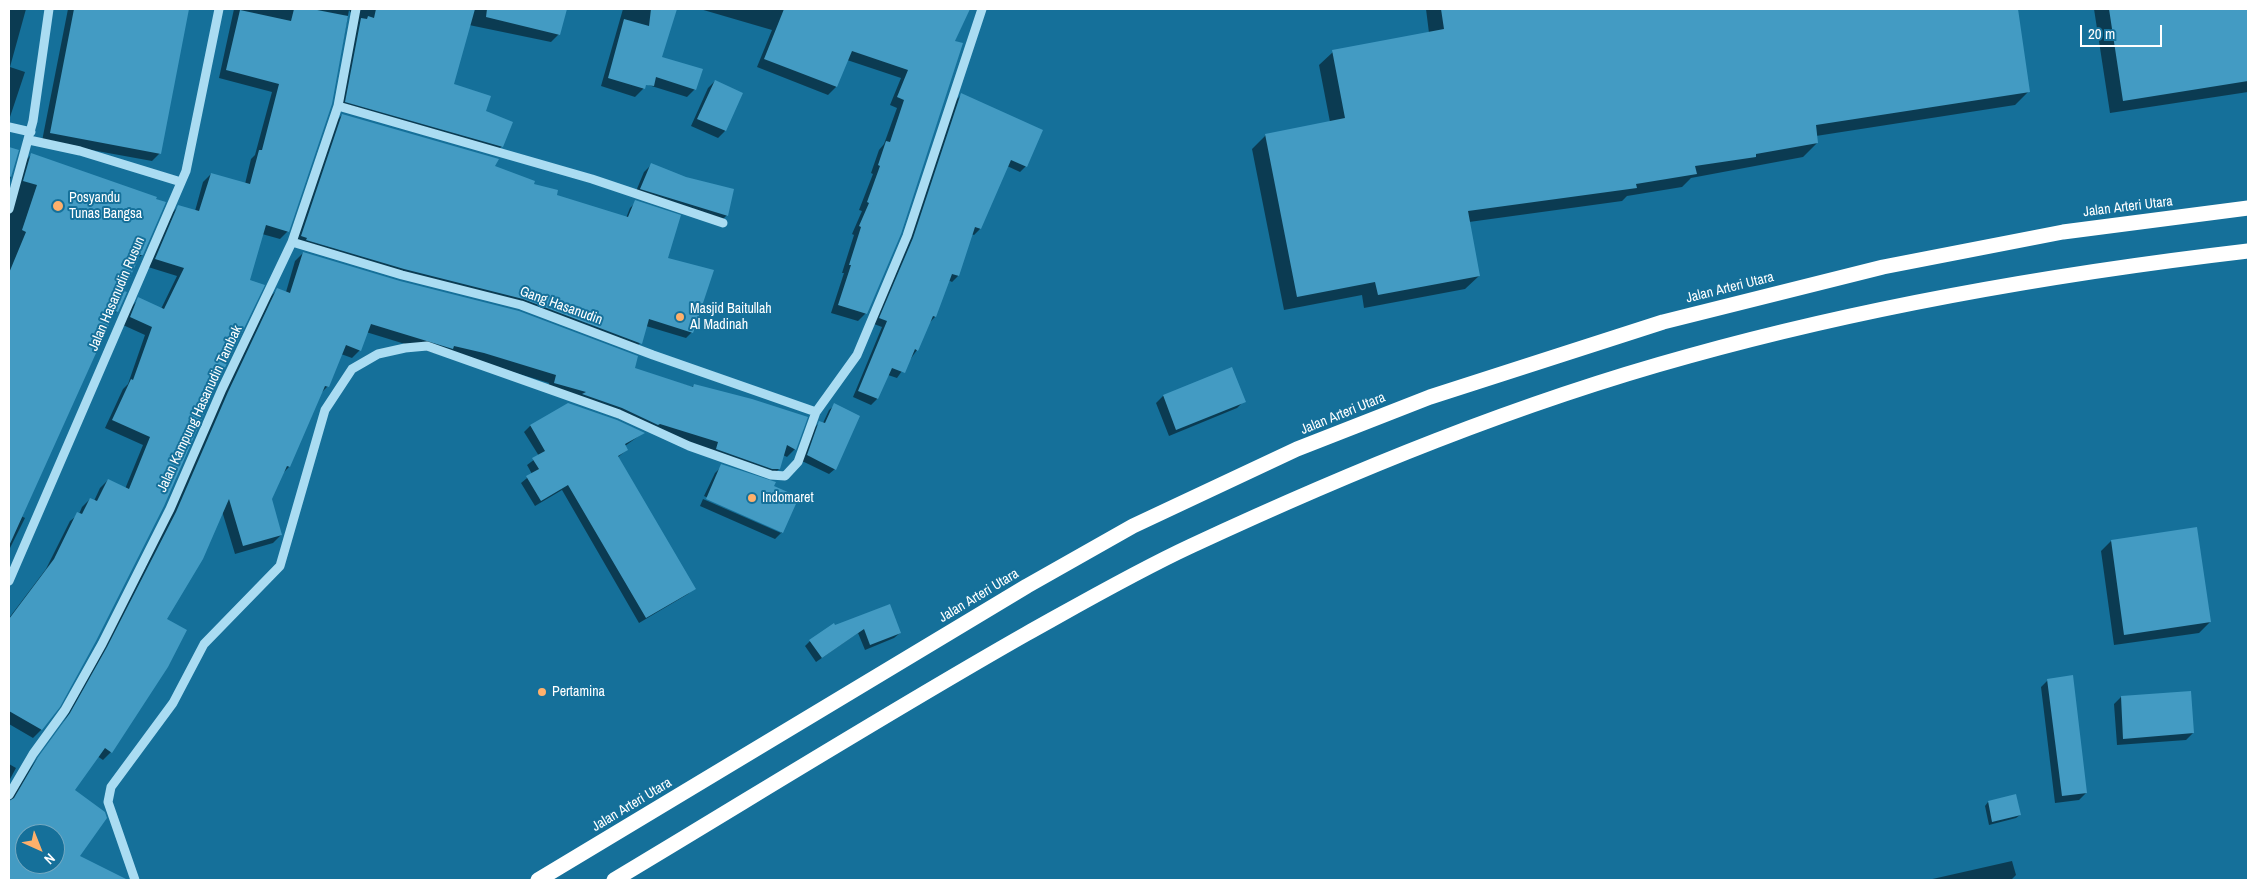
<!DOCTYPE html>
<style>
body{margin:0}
#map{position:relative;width:2257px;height:889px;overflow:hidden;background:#15709a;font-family:"Archivo Narrow",sans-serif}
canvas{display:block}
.frame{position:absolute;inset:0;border:10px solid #fff;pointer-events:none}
.north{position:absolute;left:15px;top:824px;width:50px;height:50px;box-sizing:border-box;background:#15709a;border:1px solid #73a9c2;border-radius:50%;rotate:136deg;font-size:14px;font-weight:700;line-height:20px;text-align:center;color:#fff}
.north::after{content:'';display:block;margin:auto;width:18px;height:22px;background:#ffb06b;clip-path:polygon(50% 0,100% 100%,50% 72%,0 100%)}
.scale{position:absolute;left:2080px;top:25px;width:82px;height:22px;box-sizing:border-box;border:2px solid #fff;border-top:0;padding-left:6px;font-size:15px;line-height:18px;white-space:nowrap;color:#fff;-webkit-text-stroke:4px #15709a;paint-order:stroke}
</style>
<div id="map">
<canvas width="2257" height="889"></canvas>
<div class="frame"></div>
<div class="north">N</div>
<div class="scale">20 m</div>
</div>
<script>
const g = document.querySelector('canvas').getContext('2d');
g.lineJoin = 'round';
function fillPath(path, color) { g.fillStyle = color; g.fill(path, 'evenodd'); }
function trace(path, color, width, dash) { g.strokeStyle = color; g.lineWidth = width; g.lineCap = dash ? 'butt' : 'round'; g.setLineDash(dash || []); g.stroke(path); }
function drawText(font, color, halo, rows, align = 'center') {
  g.font = font + ' "Archivo Narrow",sans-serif'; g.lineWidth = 4; g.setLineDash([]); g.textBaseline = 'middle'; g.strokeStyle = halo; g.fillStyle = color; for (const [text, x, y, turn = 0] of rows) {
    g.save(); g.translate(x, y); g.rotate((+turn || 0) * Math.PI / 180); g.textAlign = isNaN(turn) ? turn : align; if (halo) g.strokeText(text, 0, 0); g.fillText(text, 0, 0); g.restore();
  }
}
fillPath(new Path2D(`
 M9,9H26L10,67L25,72L9,120Z
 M68,9H187L160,153L152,161L42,141Z
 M234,9H566L559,34L551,42L469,25L453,85L484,112L502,146L494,154L338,109L355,19L349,10L331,104L288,231L280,239L262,234L41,730L33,738L9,724V618L46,569L70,521L79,514L82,507L90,499L94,501L100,488L108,480L125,489L143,445L105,428L123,389L128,384L145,335L123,325L131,307L139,299L161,309L177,276L148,267L170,215L178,207L195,211L203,182L211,174L245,184L251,159L255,155L272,92L219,78Z
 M623,9H675L661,57L695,89L687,97L645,84L643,89L635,97L601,86Z
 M700,9H969L954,42L866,313L858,321L831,313L844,273H842L854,235L852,234L862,211L859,210L873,174L871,173L879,150L884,144L897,108L890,105L901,78L847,60L836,87L828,95L757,67L772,30Z
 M1426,9H2017L2029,91L2015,105L1816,136L1817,143L1803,157L1691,178L1682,187L1627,196L1622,201L1469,222L1479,276L1465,289L1364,308L1362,295L1284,310L1252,149L1266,135L1330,122L1319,65L1333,52L1429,33Z
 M2094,9H2248V92L2110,113Z
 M715,81L725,131L718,138L691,126L708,88Z
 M961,95L1026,166L1020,172L1007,166L980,229L974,235L971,234L958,276L952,282L948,280L935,317L929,323L917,350L897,378L888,375L877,399L871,405L853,397L882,327L874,324L955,101Z
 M342,115L494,167L555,196L626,218L630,208L636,202L666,259L692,332L686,338L646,326L640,343L635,349L517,305L296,241L336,121Z
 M9,149L17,151L9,184Z
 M31,155L142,255L137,259L123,291L117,311L111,318L21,516L25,518L9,550V215L23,163Z
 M651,165L727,215L720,222L634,196L644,172Z
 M303,253L633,369L692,387L695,385L795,449L787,457L783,455L779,469L771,477L547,391L549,383L476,361L444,356L366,332L360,350L352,358L341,354L328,386L320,394L289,467L282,474L271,499L281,535L273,543L235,554L222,511L165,620L111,752L103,760L97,756L73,791L78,856L112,873L115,880H9V802L31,767L63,723L100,656L269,298L277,290L286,292L295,261ZM25,834H55V864H25Z
 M1163,396L1244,401L1237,408L1169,436L1156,403Z
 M568,404L643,433L625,446L627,450L618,457L694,588L688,594L639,623L562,490L535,506L521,483L532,474L527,465L539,456L524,432L530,426Z
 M835,405V469L829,474L802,461L814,428L820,422L823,423L829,410Z
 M722,466L773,487L782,532L775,539L700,506L703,499L781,533V530L704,496L715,473Z
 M2111,541L2210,622L2199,633L2114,645L2101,551Z
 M889,605L900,633L894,638L865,650L858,633L816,662L805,646L810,641L835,626Z
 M2048,680L2086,793L2079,800L2055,803L2041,687Z
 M2121,697L2193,733L2186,740L2117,745L2114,704Z
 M9,764L16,768L9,781Z
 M1988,802L2020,815L2016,818L1989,825L1985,806Z
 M2012,861L2016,875L2011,880H1928Z`), '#0007');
fillPath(new Path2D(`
 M74,9H189L161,154L50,133Z
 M294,9H312L348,16L332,104L289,232L266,225L250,280L265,285L216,386L164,506L96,641L60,707L42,730L9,711V619L54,559L77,512L82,514L90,498L97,501L108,479L129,489L150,437L112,420L131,379L133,380L152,327L130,317L138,297L164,309L184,268L155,259L178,205L199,211L211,173L250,184L259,150H262L279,84L226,70L240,10L291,21Z
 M376,9H475L454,84L491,96L486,111L513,122L503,147L345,102L361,18L367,19L368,16L374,18Z
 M487,9H567L560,35L486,17Z
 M651,9H677L662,57L703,69L696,90L656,77L654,86L646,85L645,89L608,78L624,19L649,26Z
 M784,9H970L955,41L963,43L901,234L867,314L838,305L851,265H849L861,227L859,226L869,203L867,202L880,166L878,165L886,141L890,142L904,100L897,97L908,70L852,51L837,87L764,59Z
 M1441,9H2018L2030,92L1816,125L1818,143L1756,154V157L1695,166L1697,174L1636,184L1637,188L1468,211L1480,276L1378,295L1375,282L1297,297L1265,134L1345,118L1332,50L1444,29Z
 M2109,9H2248V81L2123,101Z
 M715,80L743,93L726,131L697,119Z
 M961,93L1043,130L1027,167L1011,160L981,229L975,227L959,276L952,274L936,317L933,316L918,351L915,349L905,373L892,368L878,399L858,391L887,321L879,318L913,238Z
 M342,114L499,159L495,166L535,181L534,184L558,190L557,195L628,217L635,200L681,215L668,258L714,270L693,333L649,319L642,344L523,299L404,269L306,240L307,238L301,236Z
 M9,147L19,150L11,177L9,176Z
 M31,153L157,197L156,199L166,202L143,255H140L124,291L127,292L118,312L115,311L9,546V273L26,232L22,230L37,185L23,181Z
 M651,163L686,177L734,189L728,216L640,189Z
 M303,252L400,281L519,311L638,356L635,368L693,387L694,384L752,399L808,417L796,450L787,445L780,469H772L716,449L718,442L660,424L658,425L622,408L582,394L586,392L554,383L556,375L484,353L454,346L453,349L371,324L361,351L346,345L329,387L325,386L290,467L287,466L272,499L282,535L243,546L229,499L203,559L167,619L187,630L168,667L112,753L105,748L75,790L105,812L107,818L80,856L128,880H9V801L14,798L38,757L70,713L107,647L176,512L228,392L277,288L290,293ZM25,834H55V864H25Z
 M1232,367L1246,402L1176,430L1163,395Z
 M568,403L617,420L645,433L625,444L628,450L618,456L696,589L646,618L568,485L541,501L526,476L539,469L532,458L545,451L530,425Z
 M834,403L860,416L836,470L807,455L819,421L825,423Z
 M721,464L776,482L774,486L799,497L783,533L706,499Z
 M2197,527L2211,622L2124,635L2111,540Z
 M890,604L901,633L870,645L864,629L822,658L809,640L834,623L835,625Z
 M2073,675L2087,793L2062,796L2047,679Z
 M2191,691L2194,733L2123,739L2121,696Z
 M2016,794L2021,815L1992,822L1988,801Z`), '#439bc3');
trace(new Path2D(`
 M338,106L592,179L723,223
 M9,127L31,132
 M29,140L80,151L181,182
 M9,209L33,121L49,9
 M292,242L402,275L521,305L653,355L816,412
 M9,581L186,171L219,9
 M9,795L33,754L65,710L102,644L170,509L222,389L292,242L338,106L356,9
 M135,880L108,802L111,787L173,703L204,644L280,566L325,410L352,369L378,354L405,348L427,346L619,414L689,446L771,475L785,476L798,462L816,412L857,355L907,236L982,9`), '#aadcf2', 9);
trace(new Path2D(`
 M538,880L1027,586L1133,526L1297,449L1430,397L1663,322L1883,267L2063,232L2248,208
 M614,880C751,798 887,713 1026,634C1080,604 1135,572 1191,546C1352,471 1518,403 1689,356C1872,305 2060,273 2248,251`), '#fff', 15);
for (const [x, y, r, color] of [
 [58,206,6,"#ffb06b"],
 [680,317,5,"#ffb06b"],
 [752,498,5,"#ffb06b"],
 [542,692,5,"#ffb06b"]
]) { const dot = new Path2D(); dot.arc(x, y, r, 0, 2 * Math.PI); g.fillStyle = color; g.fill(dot); trace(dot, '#15709a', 2); }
drawText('14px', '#fff', '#15709a', [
 ["Posyandu",69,198],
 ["Tunas Bangsa",69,214],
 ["Masjid Baitullah",690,309],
 ["Al Madinah",690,325],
 ["Indomaret",762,498],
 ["Pertamina",552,692]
], 'left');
drawText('14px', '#fff', '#15709a', [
 ["Jalan Arteri Utara",2128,207,-7],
 ["Jalan Arteri Utara",1730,288,-14],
 ["Jalan Hasanudin Rusun",117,294,-67],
 ["Gang Hasanudin",561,306,20],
 ["Jalan Kampung Hasanudin Tambak",200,409,-65],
 ["Jalan Arteri Utara",1343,414,-22],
 ["Jalan Arteri Utara",979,596,-31],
 ["Jalan Arteri Utara",632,805,-31]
]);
</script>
